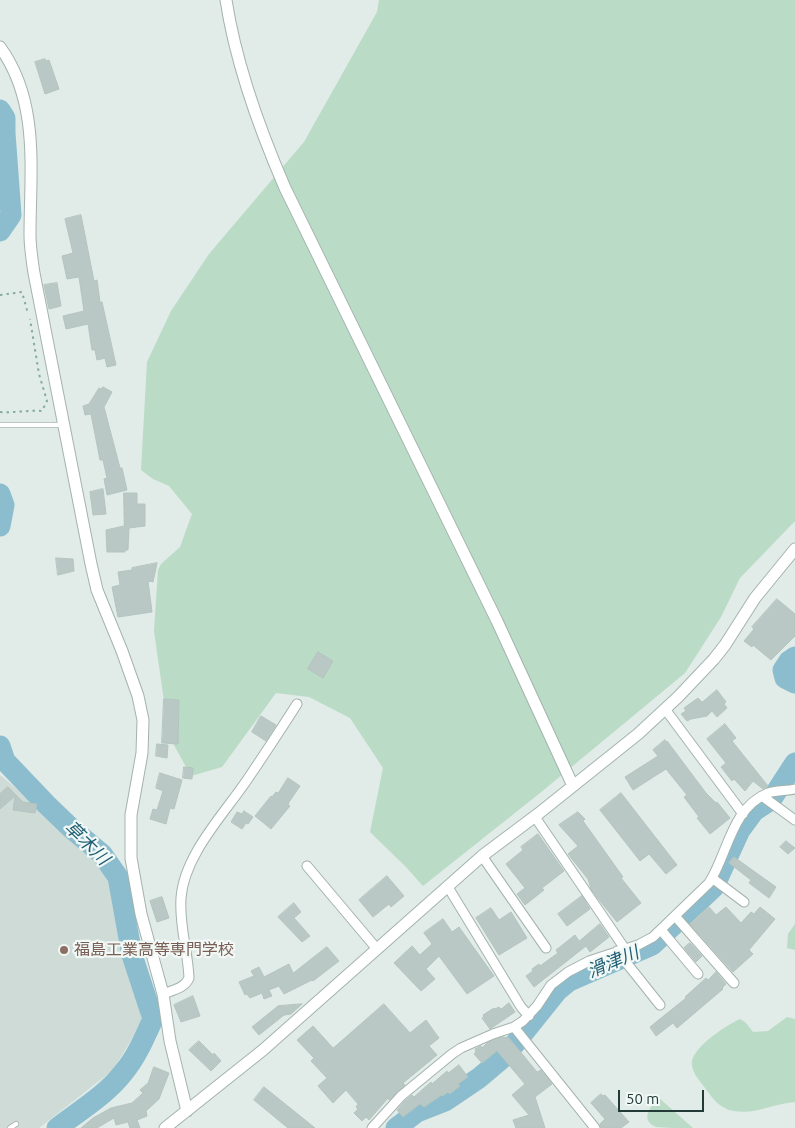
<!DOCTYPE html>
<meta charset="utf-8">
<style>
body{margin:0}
#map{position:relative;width:795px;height:1128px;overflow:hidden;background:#e1ebe7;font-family:Ubuntu,sans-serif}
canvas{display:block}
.scale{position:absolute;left:618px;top:1090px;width:86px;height:22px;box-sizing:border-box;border:2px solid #223b36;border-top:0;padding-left:6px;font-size:15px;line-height:18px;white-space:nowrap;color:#223b36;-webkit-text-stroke:4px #f1f8f5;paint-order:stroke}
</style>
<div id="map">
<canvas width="795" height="1128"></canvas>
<div class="scale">50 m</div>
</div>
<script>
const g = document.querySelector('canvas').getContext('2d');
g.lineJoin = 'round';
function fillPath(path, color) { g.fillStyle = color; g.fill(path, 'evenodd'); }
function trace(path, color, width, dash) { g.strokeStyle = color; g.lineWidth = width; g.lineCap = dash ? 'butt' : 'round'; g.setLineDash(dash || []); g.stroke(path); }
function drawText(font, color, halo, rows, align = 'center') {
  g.font = font + ' Ubuntu,"Noto Sans JP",sans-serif'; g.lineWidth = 4.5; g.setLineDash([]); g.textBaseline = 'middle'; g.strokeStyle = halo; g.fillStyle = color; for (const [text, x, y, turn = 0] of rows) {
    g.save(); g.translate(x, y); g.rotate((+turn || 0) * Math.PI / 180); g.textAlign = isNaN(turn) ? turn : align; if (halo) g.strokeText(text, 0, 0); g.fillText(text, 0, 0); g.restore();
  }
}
fillPath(new Path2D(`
 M0,775L99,857L113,878L142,1022L113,1070L39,1128H0Z`), '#cfdbd7');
fillPath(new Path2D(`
 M379,0H795V521L740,578L721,617L685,673L540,793L423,886L406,867L370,832L383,768L350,718L309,697L276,693L222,767L191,776L169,736L154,631L158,570L161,564L180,547L192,514L169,486L153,479L141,470L147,362L171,311L209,254L304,142L377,12Z
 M795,924V950L787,948L788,934Z
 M787,1017L795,1019V1102C775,1103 754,1115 734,1111C720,1109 713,1099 705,1088C700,1081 693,1074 692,1065C689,1049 727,1025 740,1019L746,1023L753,1032L768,1031Z
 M659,1098L693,1128C684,1128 663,1128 656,1127C639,1120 651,1105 659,1098Z`), '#badbc6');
trace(new Path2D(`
 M0,110L5,118V133L11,215L0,231
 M0,494L4,505L0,526
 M795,657L789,661L783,670L785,678L795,683
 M0,746L5,761L46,804L72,829L102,854L118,877L132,955L153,1019C145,1037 136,1058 123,1073C106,1095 79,1111 57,1128
 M396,1128L417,1112L445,1101L479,1078L505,1056L558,990L569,981L652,945L714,887L740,830L754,811L771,800L795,763`), '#8bbdce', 21);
const building = new Path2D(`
 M45,59L46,61L49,60L59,89L45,94L35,62Z
 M81,215L94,281L97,280L100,302H102L116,365L107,367L105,358L97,360L95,350H92L88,324L66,329L63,316L84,311L79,277L67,279L62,256L73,253L65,219Z
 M57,283L61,306L49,309L44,285Z
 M103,387L112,392L104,407L120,468H122L127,490L107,495L104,479L107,478L103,460H100L91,414L85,415L83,406L89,404L99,388L102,389Z
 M103,489L106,514L93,515L90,492Z
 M124,493H137V504H145V526L129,528L128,550H125V552H107L106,530L124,526Z
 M56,558L73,559L74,571L58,575Z
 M157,563L153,582L148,581L152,612L118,617L112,587L120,585L118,572L132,570V568Z
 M777,599L795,614V636L771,660L753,645L752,647L744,641L754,629L752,627Z
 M318,652L333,661L323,678L308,669Z
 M717,690L726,702L724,704L727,708L717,717L712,711L707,716L691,719L687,721L681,714L686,711L684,708L698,698L702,702Z
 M164,699L179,700L178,744L162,743Z
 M261,716L276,725L266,741L252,732Z
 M725,724L736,738L732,741L768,786L763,789L753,781L745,791L734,779L732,781L721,767L726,763L707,739Z
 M665,740L666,742L667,741L706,793L716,803L717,802L730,818L710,834L697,818L699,817L684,797L687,795L666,769L633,790L625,777L658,756L653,750Z
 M157,744L168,745L167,758L156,756Z
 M184,767L193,768L192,779L183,778Z
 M160,773L182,780L174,809L170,808L166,824L150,819L153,809L157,810L163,791L156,788Z
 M288,778L300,786L289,802L288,805L290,806L271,829L255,816L271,796L272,797L276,792L278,793Z
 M8,787L23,802L37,804L35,813L13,810L15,796L0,809V794Z
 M621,793L677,865L666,874L649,854L640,861L600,810Z
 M244,811L253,817L248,824L246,823L242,829L231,822L237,812L242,814Z
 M578,812L585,819L583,821L623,877L621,878L641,903L617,922L600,901L591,889L588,879L568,854L578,846L559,825Z
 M538,834L564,871L542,888L544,890L525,905L517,894L525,888L506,864L523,850L521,847Z
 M786,841L795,848L788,854L780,847Z
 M734,857L776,887L769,898L749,883L751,880L729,863Z
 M387,876L404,896L391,907L389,904L373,917L359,900Z
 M582,896L590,909L567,926L558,914Z
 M162,897L169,918L157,922L150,901Z
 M294,903L301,912L294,918L310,936L302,942L278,917Z
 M709,907L716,915L726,907L741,923L751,912L754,914L760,907L775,919L749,950L753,954L733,972L690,924Z
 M491,908L499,920L511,912L527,938L499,955L476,918Z
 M443,919L452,932L459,927L494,976L467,994L439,956L426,969L435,979L421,991L394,963L412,946L420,955L432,944L424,933Z
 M600,924L609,937L590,952L586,946L534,987L526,976L533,971L532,969L539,964L540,966L558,953L556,950L575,935L579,941Z
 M690,943L702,956L696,962L684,948Z
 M327,947L339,961L313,981L312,980L284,994L279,986L269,990L272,996L264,999L262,993L250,998L247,994L245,995L239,982L254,976L251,971L259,967L264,977L289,964L293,973Z
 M716,972L726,984L722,988L723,989L677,1028L673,1023L656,1036L650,1027L686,998L685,997L706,978L708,980Z
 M193,996L200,1016L181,1022L174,1005Z
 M509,1003L515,1012L490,1029L482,1018L484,1016L483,1015L494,1008L495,1009L499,1007L501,1009Z
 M302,1004L291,1014L284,1015L259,1035L252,1027L278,1006Z
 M384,1004L410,1033L426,1020L439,1038L429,1046L437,1055L403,1083L405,1085L389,1100L388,1098L369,1120L366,1117L362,1121L354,1113L358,1109L356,1107L358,1104L346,1090L333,1103L318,1086L327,1078L311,1061L314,1058L297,1040L313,1026L333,1048Z
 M502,1037L509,1038L537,1072L541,1070L552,1084L535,1097L545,1128H516L513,1120L529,1115L512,1095L525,1084L497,1051L482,1063L474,1054L476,1052L475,1049L481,1046L482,1048L487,1043Z
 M199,1041L213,1055L214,1053L221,1061L211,1071L189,1050Z
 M459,1065L468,1077L458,1084L460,1086L450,1094L448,1092L443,1096L442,1095L424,1107L420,1104L403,1117L397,1110L405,1101L412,1095L414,1097L431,1082L432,1084L447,1071L448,1073Z
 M154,1067L169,1073L159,1099L146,1111L147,1116L137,1120L140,1128H130L128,1122L116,1125L114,1118L97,1128H81L93,1118L111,1108L132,1103L143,1093L140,1090L148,1083Z
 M264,1087L315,1128H288L254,1100Z
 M601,1094L603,1096L605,1095L629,1122L621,1128H601L600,1124L605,1119L591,1103Z`);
fillPath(building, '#b9c8c4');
trace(building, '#b4c4bf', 1);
const service = new Path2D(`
 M0,425H62
 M10,1128L16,1124`);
const minor = new Path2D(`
 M665,709L743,814
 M762,796L795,820
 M535,817L625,949
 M482,856L546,948
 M307,866L377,949
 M712,878L744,902
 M448,887L521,1007L529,1016
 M675,916L734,983
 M661,930L698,974
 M617,951L660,1005
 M163,994C173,990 185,988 189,978C188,951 179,926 181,898C184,855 224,814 247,780C264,755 281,729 297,704
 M514,1027L595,1128
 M372,1128L401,1096L452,1054L461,1048L493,1034L514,1027L523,1021L537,1006L551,985L568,972L589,961L638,945L653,937L709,883C728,854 731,808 768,793C776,790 787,791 795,789`);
const tertiary = new Path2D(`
 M226,0C236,65 259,128 285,188L497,621L573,786
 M0,47C40,102 30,171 30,235C30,247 32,260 34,273L91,564L97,590L122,651L138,696L143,720L142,753L131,815V858L141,914L163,994L170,1041L187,1111
 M165,1128L263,1050L482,856L538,814L638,734L678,697L714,659L725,645L755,598L795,549`);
trace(service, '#a4b3ae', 6);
trace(minor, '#a4b3ae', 11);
trace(tertiary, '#a4b3ae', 13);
trace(new Path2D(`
 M0,295L22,292L27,310L30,312
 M0,412C14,413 28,410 42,411L47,401L39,374L30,319`), '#83ada4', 2, [2.5, 4]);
trace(service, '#fff', 4.5);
trace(minor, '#fff', 9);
trace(tertiary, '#fff', 11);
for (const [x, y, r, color] of [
 [64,950,5,"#8d6e63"]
]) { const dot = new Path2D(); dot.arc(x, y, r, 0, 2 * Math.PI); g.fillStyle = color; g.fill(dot); trace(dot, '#f1f8f5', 2); }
drawText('16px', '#785e54', '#f1f8f5', [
 ["福島工業高等専門学校",74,950]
], 'left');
drawText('italic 18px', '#1f5e74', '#f1f8f5', [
 ["草木川",87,843,44],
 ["滑津川",613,962,-23]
]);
</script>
